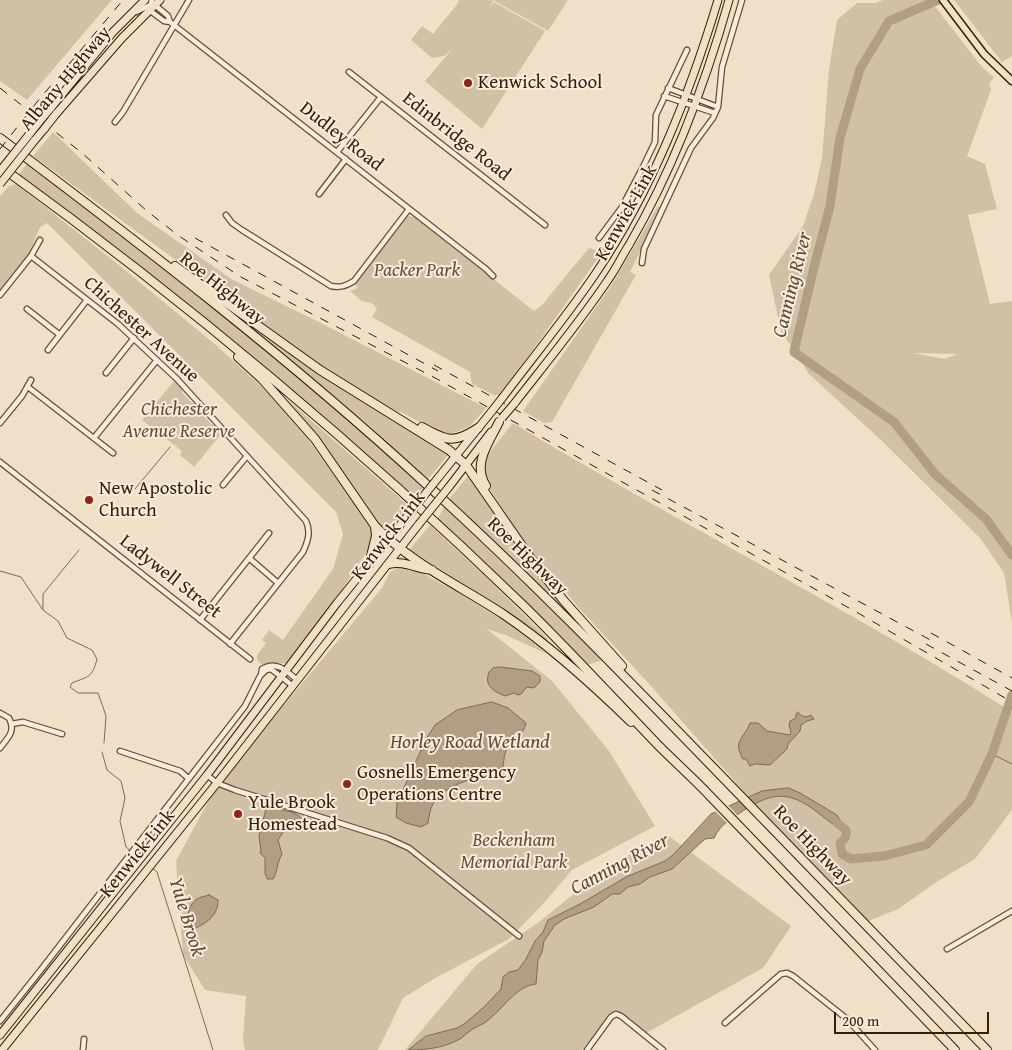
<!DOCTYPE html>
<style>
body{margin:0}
#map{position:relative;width:1012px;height:1050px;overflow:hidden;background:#efe1c7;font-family:"Gentium Book Plus",serif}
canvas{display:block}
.scale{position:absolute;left:834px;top:1012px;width:155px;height:22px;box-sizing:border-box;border:2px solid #381d04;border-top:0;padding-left:6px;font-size:15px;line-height:18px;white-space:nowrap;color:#381d04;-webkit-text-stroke:4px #f5ecdb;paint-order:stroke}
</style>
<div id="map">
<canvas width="1012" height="1050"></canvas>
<div class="scale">200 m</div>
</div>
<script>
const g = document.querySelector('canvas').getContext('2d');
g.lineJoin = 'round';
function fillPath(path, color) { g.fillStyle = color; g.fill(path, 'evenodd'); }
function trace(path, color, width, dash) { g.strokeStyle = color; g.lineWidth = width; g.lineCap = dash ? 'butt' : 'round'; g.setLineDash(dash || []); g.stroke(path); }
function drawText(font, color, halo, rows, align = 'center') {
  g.font = font + ' "Gentium Book Plus",serif'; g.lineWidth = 4; g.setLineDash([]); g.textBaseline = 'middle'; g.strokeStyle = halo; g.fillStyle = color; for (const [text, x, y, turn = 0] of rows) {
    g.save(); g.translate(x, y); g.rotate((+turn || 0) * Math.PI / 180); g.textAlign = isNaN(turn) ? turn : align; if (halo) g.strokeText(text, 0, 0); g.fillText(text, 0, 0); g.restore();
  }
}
fillPath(new Path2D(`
 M0,0H112L27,100L0,81Z
 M458,0H492L493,1L489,8L494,2L545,31L482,129L425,81L453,48L444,56L432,58L411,40L422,26L433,34L459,2Z
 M493,0H568L548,31Z
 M883,0H930L983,68L994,77L989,84L991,90L967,156L985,164L997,209L968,215L990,304L1012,301V622L1004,573L980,538L883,442L809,374L781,331L769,275L803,226L814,194L822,158L829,69L837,20L857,3H875ZM913,353L957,354L945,359Z
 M954,0H1012V56L1002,62Z
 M53,132L137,213L233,280L317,321L486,408L469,427L453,433V435L439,433L403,413L396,411L332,374L33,156Z
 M27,164L210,305L292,372L424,487L414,500L289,388L202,316L18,175Z
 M16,184L114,261L217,346L264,389L300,428L371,527L374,532V537L366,553L326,614L288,662C279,666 271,660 263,665L257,660V655L266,643L262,640L269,630L283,640L333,569L343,534L336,512L47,223L40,227L28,256L0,290V196L9,186Z
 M658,206L661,208L630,272L636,275L552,422L544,423L523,411L613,283Z
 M408,216L414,217L534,311L542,305L588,249L591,248L595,250L599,247H606L500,396L497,394L496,396L472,384L470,372L372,317L377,309L372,303L362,301L350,291L358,288L355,284Z
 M254,324L449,454L428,479L368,424L252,326Z
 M174,381L183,389L182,392L192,403L194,402L202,411L201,413L211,424L215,425L222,433L194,467L180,455L182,451L142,420Z
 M274,388L409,506L388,530L378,525Z
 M513,423C677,522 850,609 1012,712V810L975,859L938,881L898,909L869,921L745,793L650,685L578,607L524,542L488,486L483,469L485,468L488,454Z
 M468,476L471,477L562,604L560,605L449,499Z
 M444,507L603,660L587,665L437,520Z
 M430,525L489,580L548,639L545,642L489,602L408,551Z
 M399,567L416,570L459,593L509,624L547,654L508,636L487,629L552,681L609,751L655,826L572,870L543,904L509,939L437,977L403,998L378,1050H245L243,1041L246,996L205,990L183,955L176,861L217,785L382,588L390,572Z
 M666,834L791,926L763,968L646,1033L618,1011L609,1016L582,1050H405L477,964L539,922L606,868Z`), '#d0c0a6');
const water = new Path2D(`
 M500,667L532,671L540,676V682L534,688L527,687L521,694L518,695L514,693L505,696C493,691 484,686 489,672L493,668Z
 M492,702L508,708L526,723C523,736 515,737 508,747C504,753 504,760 503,767C482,778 445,782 433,804C430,809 429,817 428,823L421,827L406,823L396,817L397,803L426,739L435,725L457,710Z
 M798,712C802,717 805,718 811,715L814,719L807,721L801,725L800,731L788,744L787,749L770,765L755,764L750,766L746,759H743C732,741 744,739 750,723H758L767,731L790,735L791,732L789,725L790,721L796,718V714Z
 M789,788L800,793L837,815L846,830C835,827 826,819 817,812C790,791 773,792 746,809C733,818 721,823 714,838L705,839L672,869L650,877L640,884L628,887L620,894H612L594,907L564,919L555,925L544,941L542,952L538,960L536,984C516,986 502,1010 487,1021C482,1025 475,1027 470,1031C466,1034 462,1038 458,1040C443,1048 425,1050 408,1050L426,1036L457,1028L464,1024L484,1007L501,989L503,977L509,972L518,970L526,959L535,941L543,932L548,920L580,904L626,877L665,861L673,855L711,814L762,791Z
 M272,808C284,811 300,810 304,824L300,826H287L278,840L282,854C277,862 278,871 273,879H267L265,873V858L260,853L261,851L259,836L266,809Z
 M209,895L218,900C218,917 206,923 192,930C186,920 186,907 197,899C200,897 206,896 209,895Z`);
fillPath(water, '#b19e85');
trace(water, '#816a51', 1);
fillPath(new Path2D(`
 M727,804L739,817L728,824L714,810Z`), '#efe1c7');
trace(new Path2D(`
 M135,489L170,447
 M0,571L21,577L43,610L58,621L67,638L92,650L97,659C92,678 89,676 72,683L70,687L78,693H98L106,716L104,743
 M43,609V594L79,550
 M102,752L107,770L121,781L125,798L120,821L126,847L131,851
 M992,754L1012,764
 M153,869L157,872L213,1050`), '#816a51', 1);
trace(new Path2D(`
 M938,0L889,21L860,69L840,138L830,206L813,271L794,352L894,422L935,474L986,519L1012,555
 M837,823L846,830C847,836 845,839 840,843L842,854L851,859L884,856L926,845L969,802L992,754L1012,695`), '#b19e85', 9);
const minor = new Path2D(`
 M152,0L149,10L164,21L170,22
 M136,12L150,5H155L168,16L170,22L174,25L486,269L493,276
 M349,72L545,225
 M668,88L718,107
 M664,96L715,113
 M115,122L123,112L189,0
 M337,152L381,97
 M319,194L346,159
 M226,215L232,223L242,230L331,286C340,288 346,286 354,281L409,209
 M599,238L622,207L643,167L655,142L656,115L687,50
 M31,256L118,324L177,379L306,521C311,532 308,541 303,552L230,644
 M642,263L644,249L691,148L713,118L718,107L722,67L742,0
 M0,295L31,256L40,240
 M27,309L60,335
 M48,350L87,300
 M106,373L134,338
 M28,387L113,453
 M0,423L22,396L31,380
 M94,438L157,360
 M0,462L250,659
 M223,485L247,456
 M249,558L278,583
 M200,620L269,533
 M261,675L262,669C276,660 287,671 297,680
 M0,713L9,718C16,731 8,738 0,748
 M11,724L23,722L62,734
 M120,751L180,771L188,778
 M207,775L217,783L235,790L387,838L409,848L519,936
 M947,949L1012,911
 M0,1021L40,971L245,706L260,676L266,670L271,669L293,686
 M725,1023L781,974L787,973L793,976L847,1019L875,1050
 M83,1050L84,1039
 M587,1050L611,1017L616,1014L621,1016L663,1050`);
const primary = new Path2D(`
 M943,0L984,54L1012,81`);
const trunk = new Path2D(`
 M50,109L113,32L145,0
 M56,114L122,38L160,0
 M28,136L39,122
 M34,141L45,128
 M503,397C534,356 567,316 596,273C652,190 689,96 718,0
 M514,404C546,363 579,323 608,280C616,269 622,256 629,245C674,168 705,85 729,0
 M438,478L492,411
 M449,487L491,432
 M417,504L426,493
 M0,1035L207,775L337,603L409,514
 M2,1050L217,783L419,524`);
const motorway = new Path2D(`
 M0,138C146,248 290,359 425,483C544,591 654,707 766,822C839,898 913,974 987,1050
 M4,169C187,302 361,448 523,605C570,651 614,699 659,746C676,763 694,779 710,796C792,880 873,966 955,1050
 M175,266L320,370L449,450L466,465L529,556L564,601L622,666
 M238,357L262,379L315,439L375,526C411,563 460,586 503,614C549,645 591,683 631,722
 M422,427C447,441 454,444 478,428
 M486,486C472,464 489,442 499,422
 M369,564L376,536L375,526
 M389,564C404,560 417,569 432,570`);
trace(minor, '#664e35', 7);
trace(primary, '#381d04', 9);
trace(trunk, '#381d04', 9);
trace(motorway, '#381d04', 10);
trace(minor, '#f5ecdb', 4.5);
trace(primary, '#efe1c7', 6);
trace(trunk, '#efe1c7', 7);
trace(motorway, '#efe1c7', 8);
trace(new Path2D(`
 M0,88L82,153L147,211L179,236L241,277L437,379L858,613L1012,702
 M0,149L37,102L123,0
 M195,238L438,371
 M434,365L662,490
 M652,490L936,643
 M931,633L1012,678
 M926,644L1012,691`), '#381d04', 1, [9, 9]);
const trunkBridge = new Path2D(`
 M39,122L50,109
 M45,128L56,114
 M0,171L28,136
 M0,184L34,141
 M492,411L503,397
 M502,418L514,404
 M426,493L438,478
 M409,514L417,504
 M419,524L449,487`);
trace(trunkBridge, '#381d04', 9, []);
trace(trunkBridge, '#efe1c7', 7);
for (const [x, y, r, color] of [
 [468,83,5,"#8f2418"],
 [89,500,5,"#8f2418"],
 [347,784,5,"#8f2418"],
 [238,814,5,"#8f2418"]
]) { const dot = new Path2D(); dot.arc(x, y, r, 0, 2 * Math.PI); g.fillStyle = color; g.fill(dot); trace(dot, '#f5ecdb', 2); }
drawText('19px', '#381d04', '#f5ecdb', [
 ["Albany Highway",66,79,-50],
 ["Dudley Road",341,137,38],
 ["Edinbridge Road",456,137,38],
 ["Kenwick Link",627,213,-61],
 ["Roe Highway",222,289,39],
 ["Chichester Avenue",141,330,42],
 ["Kenwick Link",389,536,-52],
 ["Roe Highway",527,557,44],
 ["Ladywell Street",170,577,38],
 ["Roe Highway",812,846,46],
 ["Kenwick Link",138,854,-51]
]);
drawText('19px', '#381d04', '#f5ecdb', [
 ["Kenwick School",478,83],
 ["New Apostolic",99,489],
 ["Church",99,511],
 ["Gosnells Emergency",357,773],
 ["Operations Centre",357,795],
 ["Yule Brook",248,803],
 ["Homestead",248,825]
], 'left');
drawText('italic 19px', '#664e35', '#f5ecdb', [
 ["Packer Park",417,271],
 ["Chichester",179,410],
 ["Avenue Reserve",179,432],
 ["Beckenham",514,841],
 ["Memorial Park",514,863]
]);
drawText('italic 20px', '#624a31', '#f5ecdb', [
 ["Canning River",793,285,-76],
 ["Horley Road Wetland",470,743],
 ["Canning River",620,865,-28],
 ["Yule Brook",186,917,73]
]);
</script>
